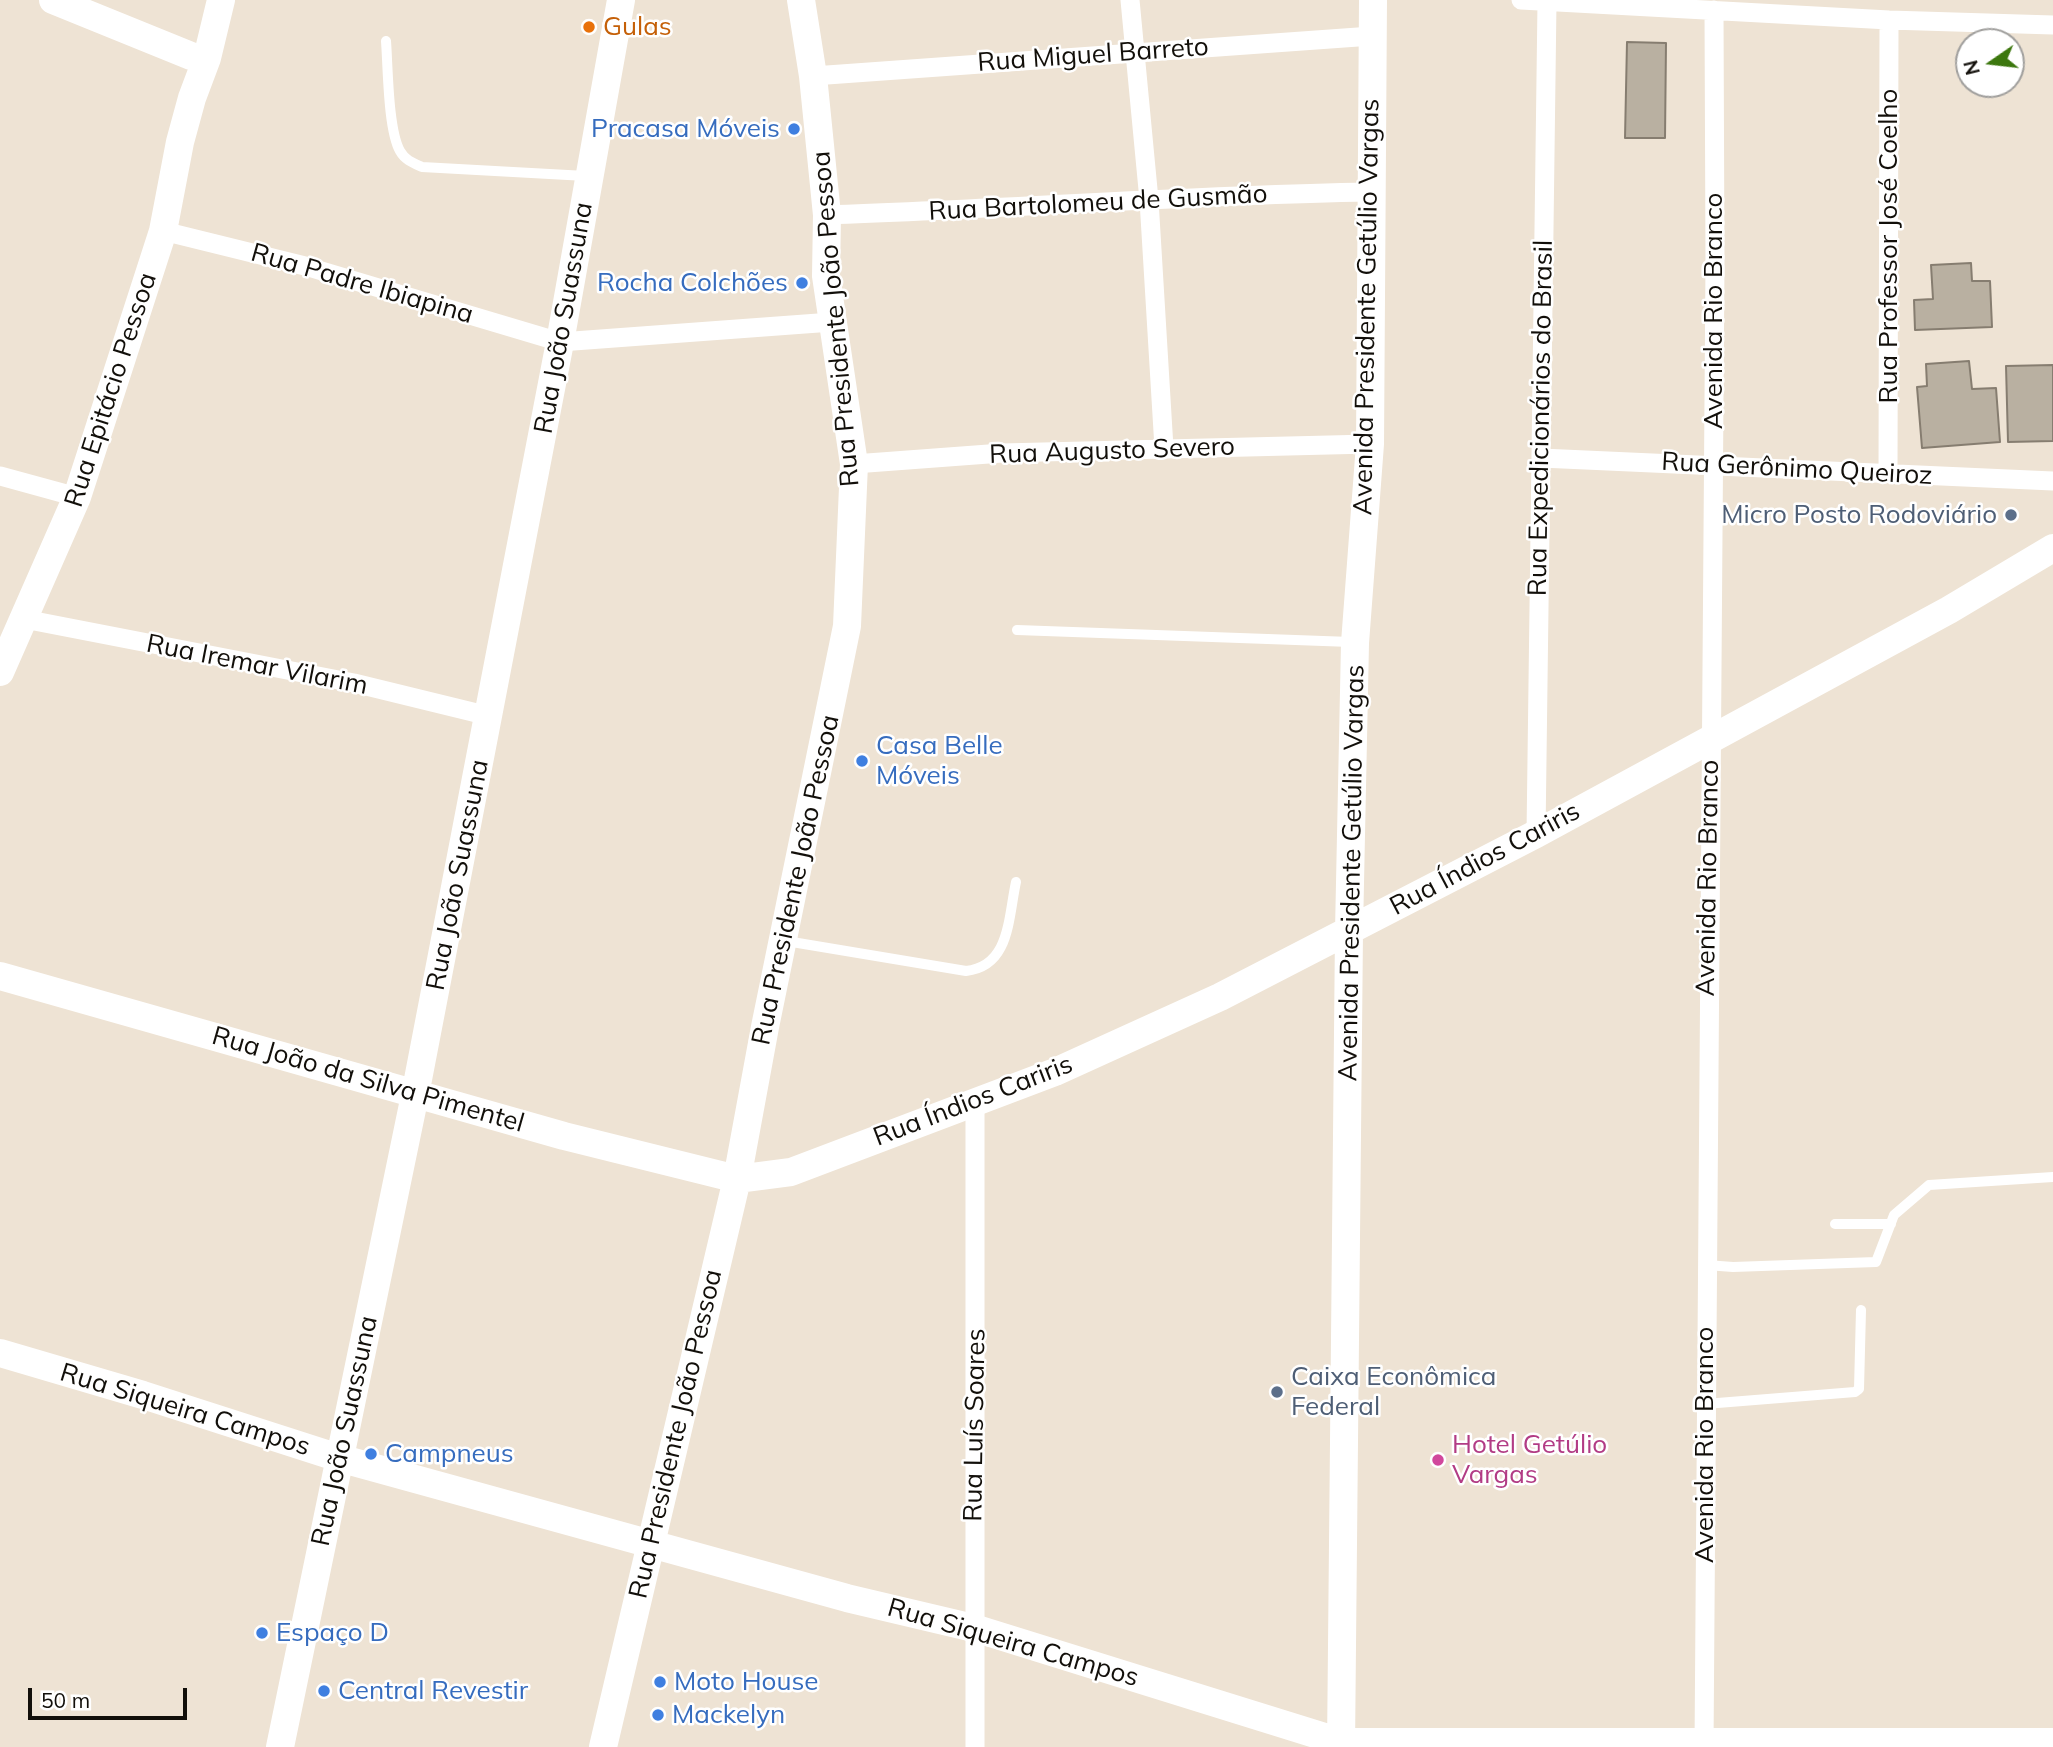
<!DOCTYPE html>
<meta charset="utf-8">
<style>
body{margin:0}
#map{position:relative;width:2053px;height:1747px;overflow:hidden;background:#eee3d4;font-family:Mulish,sans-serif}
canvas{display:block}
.north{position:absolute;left:1955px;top:28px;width:70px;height:70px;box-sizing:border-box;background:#fff;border:2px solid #a09f9d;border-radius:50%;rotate:256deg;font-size:19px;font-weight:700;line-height:28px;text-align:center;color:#120f0a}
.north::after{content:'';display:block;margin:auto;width:24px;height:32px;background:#3c770e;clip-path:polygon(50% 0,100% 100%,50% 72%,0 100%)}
.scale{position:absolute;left:28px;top:1688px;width:159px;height:32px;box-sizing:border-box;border:4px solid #120f0a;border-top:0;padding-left:9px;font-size:21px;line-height:24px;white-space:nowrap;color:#120f0a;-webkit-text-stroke:5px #fff;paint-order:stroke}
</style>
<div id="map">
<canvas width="2053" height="1747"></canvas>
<div class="north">N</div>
<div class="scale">50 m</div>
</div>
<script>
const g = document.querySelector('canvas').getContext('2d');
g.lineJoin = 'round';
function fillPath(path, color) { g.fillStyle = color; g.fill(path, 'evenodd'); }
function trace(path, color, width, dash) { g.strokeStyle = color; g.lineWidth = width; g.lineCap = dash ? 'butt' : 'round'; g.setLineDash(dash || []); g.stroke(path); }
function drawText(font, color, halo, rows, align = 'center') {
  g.font = font + ' Mulish,sans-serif'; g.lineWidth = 5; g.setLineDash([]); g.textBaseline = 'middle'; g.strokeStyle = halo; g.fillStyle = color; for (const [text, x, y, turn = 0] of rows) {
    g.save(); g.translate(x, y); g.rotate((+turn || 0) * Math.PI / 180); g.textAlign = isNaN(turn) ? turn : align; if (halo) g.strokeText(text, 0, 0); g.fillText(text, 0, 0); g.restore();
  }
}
const building = new Path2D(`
 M1627,42L1666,43L1665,138H1625Z
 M1971,263L1972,281H1990L1992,327L1915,330L1914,300L1933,299L1931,265Z
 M1969,361L1972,389L1996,388L2000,442L1922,448L1917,387L1927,386L1926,364Z
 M2053,365V441L2008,442L2006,366Z`);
fillPath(building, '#b9b0a1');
trace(building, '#867d70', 2);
trace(new Path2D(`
 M386,41C388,67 388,130 400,151C405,160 413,163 422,167L586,176
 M1017,630L1351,642
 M786,941L966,971C1010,966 1008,919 1016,882
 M1835,1224H1891
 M1706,1265L1733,1267L1876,1262L1894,1215L1929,1185L2053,1177
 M1705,1404L1855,1392L1859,1389L1861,1310`), '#fff', 10);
trace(new Path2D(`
 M1130,0L1149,200L1164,448
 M1521,0L1889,20L2053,25
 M813,76L1372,36
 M827,215C1008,209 1188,195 1369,192
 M163,231L305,266L560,342L832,322
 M1541,458L2053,481
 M854,464L1002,453L1370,444
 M1888,472L1889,20
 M0,476L77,497
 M24,619L354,683L489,716
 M1536,834L1547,2
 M975,1103V1747
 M1704,1747L1715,264L1714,10`), '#fff', 19);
trace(new Path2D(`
 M53,0L191,56
 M0,672L77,497L163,231L180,142L192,98L207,58L221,0
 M0,976L564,1136L737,1179L791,1172L1055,1072L1220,997L1536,834L1949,610L2053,548
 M0,1353L143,1395L339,1458L847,1598L974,1628L1341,1742H2053
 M280,1747L415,1095L560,342L621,0
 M603,1747L737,1179L765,1027L847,626L854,464L826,276L827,215L813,76L801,0
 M1341,1747L1349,931L1355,643L1370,444L1373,0`), '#fff', 28);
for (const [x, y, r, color] of [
 [589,27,7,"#e8710a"],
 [794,129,7,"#3f7fe0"],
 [802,283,7,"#3f7fe0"],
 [2011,515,7,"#5c6f8a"],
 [862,761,7,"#3f7fe0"],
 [1277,1392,7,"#5c6f8a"],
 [371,1454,7,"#3f7fe0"],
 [1438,1460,7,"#d1479c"],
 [262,1633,7,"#3f7fe0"],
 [660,1682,7,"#3f7fe0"],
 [324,1691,7,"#3f7fe0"],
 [658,1715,7,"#3f7fe0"]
]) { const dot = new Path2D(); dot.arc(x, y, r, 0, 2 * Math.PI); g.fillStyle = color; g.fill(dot); trace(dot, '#fff', 2.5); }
drawText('26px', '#c56008', '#fff', [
 ["Gulas",603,27]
], 'left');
drawText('26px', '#120f0a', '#fff', [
 ["Rua Miguel Barreto",1093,55,-4],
 ["Rua Bartolomeu de Gusmão",1098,203,-3],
 ["Rua Professor José Coelho",1889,246,-90],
 ["Rua Padre Ibiapina",362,284,16],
 ["Avenida Presidente Getúlio Vargas",1367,307,-89],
 ["Avenida Rio Branco",1714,311,-90],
 ["Rua João Suassuna",564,318,-80],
 ["Rua Presidente João Pessoa",836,319,-95],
 ["Rua Epitácio Pessoa",111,390,-72],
 ["Rua Expedicionários do Brasil",1541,418,-89],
 ["Rua Augusto Severo",1112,451,-2],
 ["Rua Gerônimo Queiroz",1797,469,3],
 ["Rua Iremar Vilarim",257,665,11],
 ["Rua Índios Cariris",1485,859,-28],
 ["Avenida Presidente Getúlio Vargas",1352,873,-89],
 ["Rua João Suassuna",458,875,-79],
 ["Avenida Rio Branco",1708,878,-89],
 ["Rua Presidente João Pessoa",796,880,-78],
 ["Rua João da Silva Pimentel",368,1080,16],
 ["Rua Índios Cariris",973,1101,-21],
 ["Rua Siqueira Campos",185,1410,17],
 ["Rua Luís Soares",975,1425,-89],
 ["Rua João Suassuna",345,1431,-78],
 ["Rua Presidente João Pessoa",676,1434,-77],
 ["Avenida Rio Branco",1705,1445,-90],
 ["Rua Siqueira Campos",1013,1643,16]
]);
drawText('26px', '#366cbe', '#fff', [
 ["Pracasa Móveis",780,129,"right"],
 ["Rocha Colchões",788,283,"right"],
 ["Casa Belle",876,746],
 ["Móveis",876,776],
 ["Campneus",385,1454],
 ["Espaço D",276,1633],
 ["Moto House",674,1682],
 ["Central Revestir",338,1691],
 ["Mackelyn",672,1715]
], 'left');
drawText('26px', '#4e5e75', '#fff', [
 ["Micro Posto Rodoviário",1997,515],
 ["Caixa Econômica",1291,1377,"left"],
 ["Federal",1291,1407,"left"]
], 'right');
drawText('26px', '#b23c85', '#fff', [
 ["Hotel Getúlio",1452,1445],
 ["Vargas",1452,1475]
], 'left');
</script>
